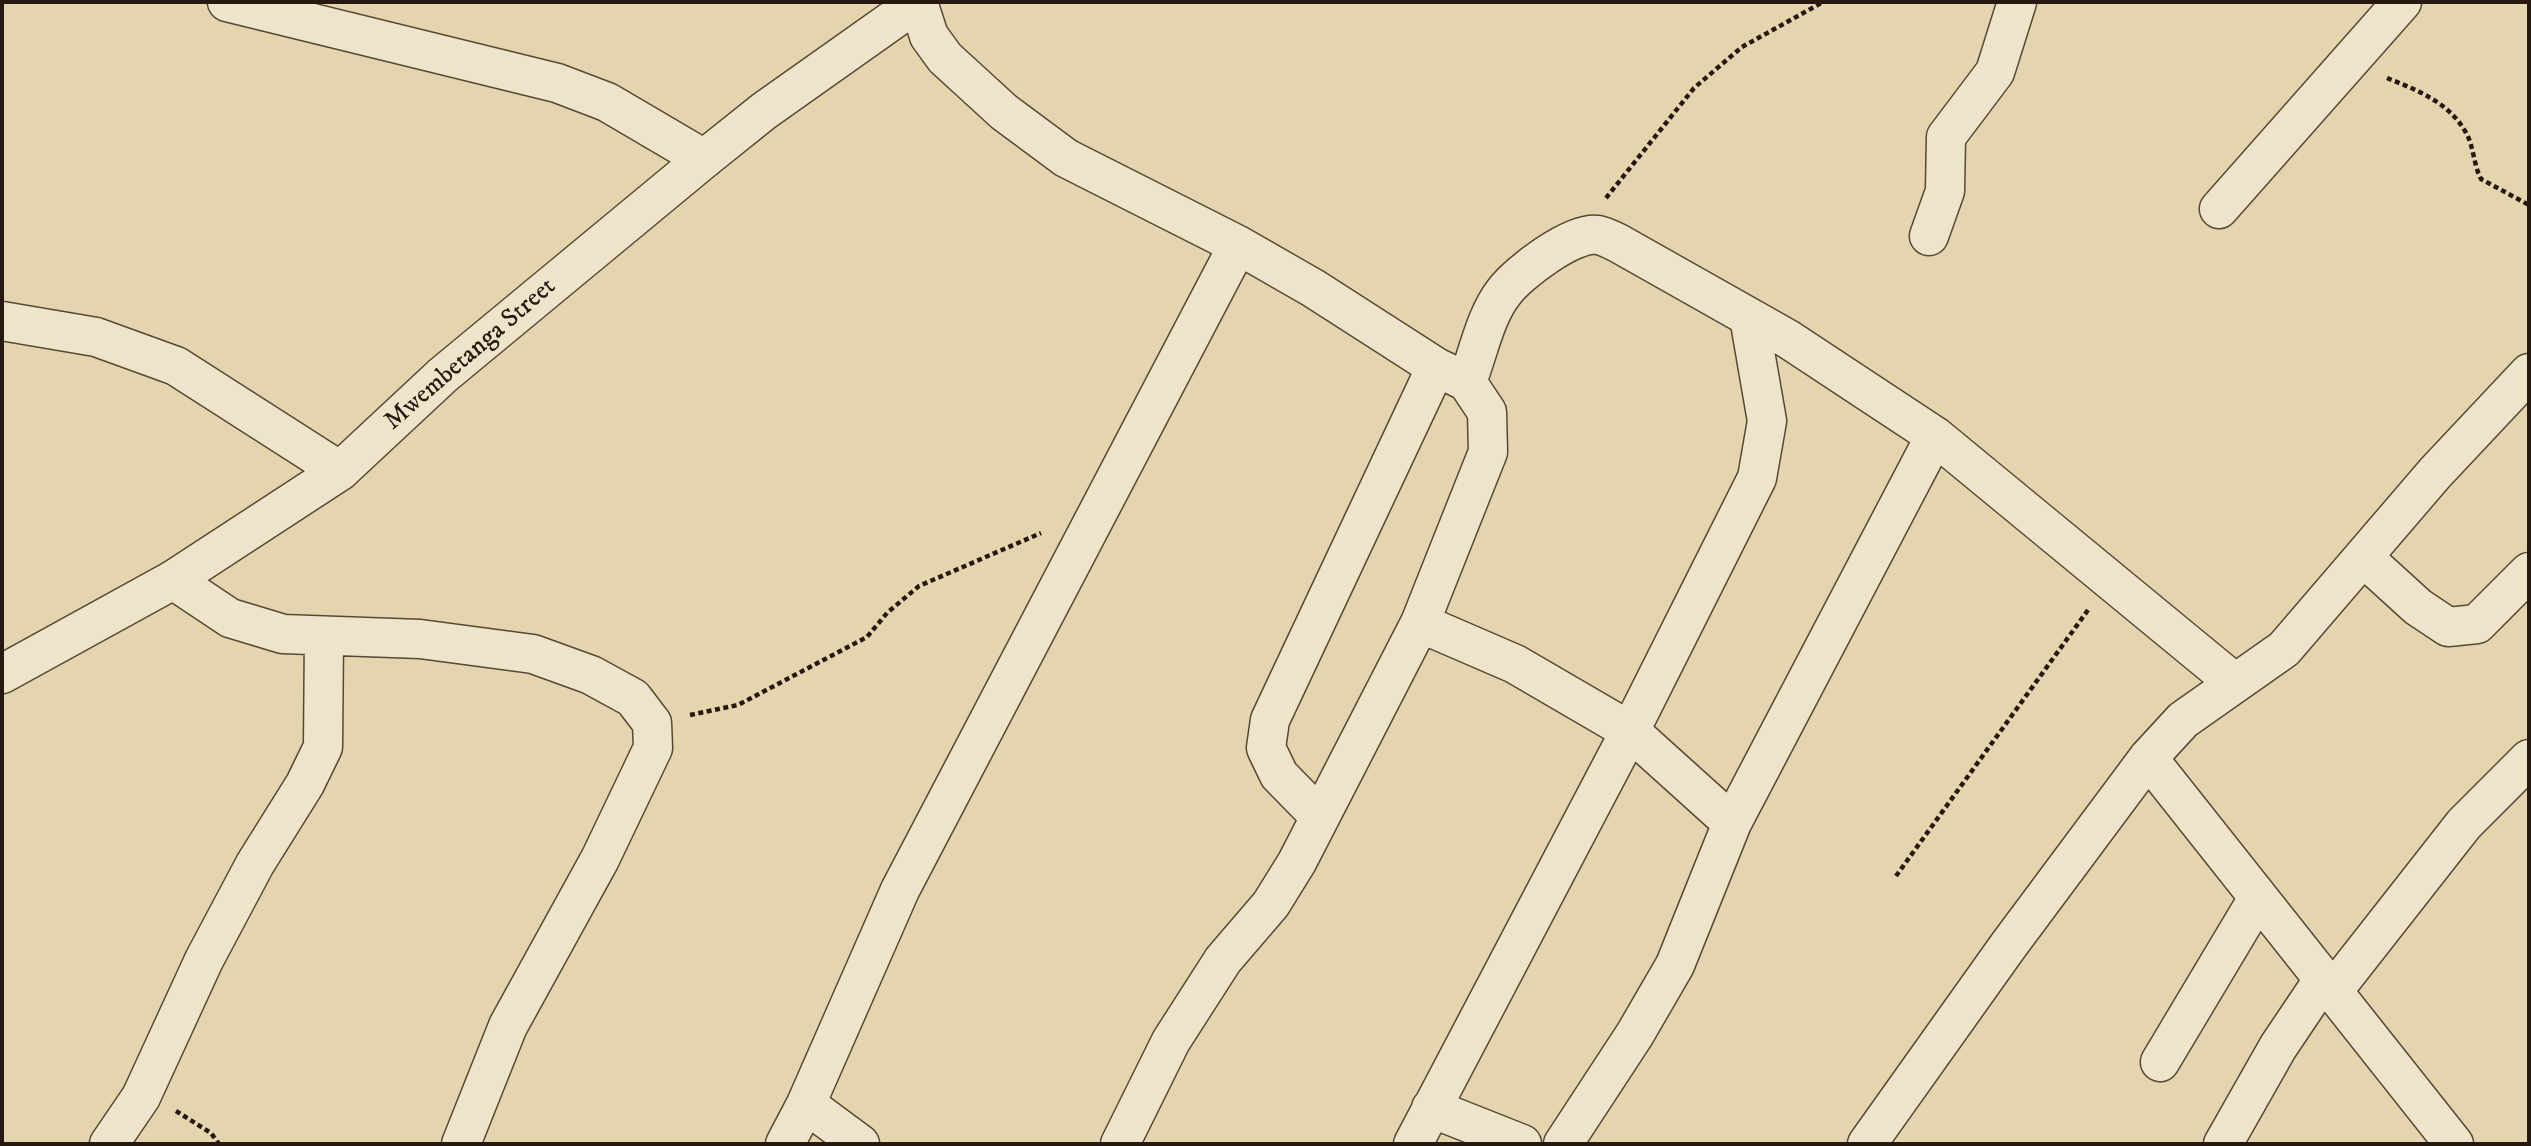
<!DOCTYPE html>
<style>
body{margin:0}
#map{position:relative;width:2531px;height:1146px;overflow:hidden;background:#e5d5ae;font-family:"IM FELL DW Pica",serif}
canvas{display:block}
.frame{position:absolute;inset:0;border:4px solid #27190f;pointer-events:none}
</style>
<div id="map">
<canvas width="2531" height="1146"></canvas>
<div class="frame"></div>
</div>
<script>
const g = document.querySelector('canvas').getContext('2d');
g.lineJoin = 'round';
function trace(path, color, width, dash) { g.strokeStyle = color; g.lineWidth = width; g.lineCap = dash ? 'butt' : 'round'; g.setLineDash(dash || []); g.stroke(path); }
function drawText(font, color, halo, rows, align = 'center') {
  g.font = font + ' "IM FELL DW Pica",serif'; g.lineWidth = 5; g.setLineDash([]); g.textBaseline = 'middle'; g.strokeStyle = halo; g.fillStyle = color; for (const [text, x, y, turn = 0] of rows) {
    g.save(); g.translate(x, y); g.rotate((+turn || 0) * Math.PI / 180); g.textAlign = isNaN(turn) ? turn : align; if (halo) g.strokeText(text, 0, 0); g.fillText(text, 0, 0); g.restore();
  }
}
const minor = new Path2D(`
 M227,2L557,83L607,102L704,159
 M918,2L929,36L945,58L1004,112L1066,158L1238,245L1313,288L1436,367L1467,382L1487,412L1488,452L1420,623L1297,862L1271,904L1223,960L1171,1041L1120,1144
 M2219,209L2402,2
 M1929,236L1945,191L1946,137L1995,72L2017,2
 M2,321L96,337L176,366L340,471
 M1467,382C1478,354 1485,316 1504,292C1518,273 1573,231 1598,235C1604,236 1612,240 1618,243L1788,339L1935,436L2235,683
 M2363,557L2418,607L2448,627L2477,624L2529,572
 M173,580L230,618L283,634L420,639L533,654L591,675L633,698L652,723L653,748L600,859L508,1026L461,1144
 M1420,623L1515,664L1630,731L1732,823
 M2148,758L2454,1144
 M1320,817L1279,775L1266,748L1270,720L1436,367
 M2333,991L2464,824L2529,759
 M2160,1062L2258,898
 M806,1104L860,1144
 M1431,1108L1522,1144
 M109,1144L141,1097L204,960L255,864L305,784L323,747L324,636
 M785,1144L806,1104L900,890L1238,245
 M1413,1144L1630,731L1757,478L1767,421L1749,317
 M1563,1144L1635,1034L1675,965L1732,823L1935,436
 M1867,1144L2008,946L2148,758L2183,720L2284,649L2435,473L2529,373
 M2223,1144L2278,1047L2323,980`);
const tertiary = new Path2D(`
 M2,674L173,580L340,471L443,375L704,159L764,111L918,2`);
trace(minor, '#564837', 41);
trace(tertiary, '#564837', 41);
trace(new Path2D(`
 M2387,78C2417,90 2448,102 2465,131C2474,145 2473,164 2481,179L2529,205
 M1606,198L1694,88L1742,47L1823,2
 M690,715L738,705L867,637L887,613L919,586L1041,533
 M1896,876L2088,610
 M176,1111L211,1133L219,1144`), '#27190f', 4.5, [5, 3.5]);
trace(minor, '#eee4ca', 38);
trace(tertiary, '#eee4ca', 38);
drawText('26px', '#27190f', '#eee4ca', [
 ["Mwembetanga Street",471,355,-41]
]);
</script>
